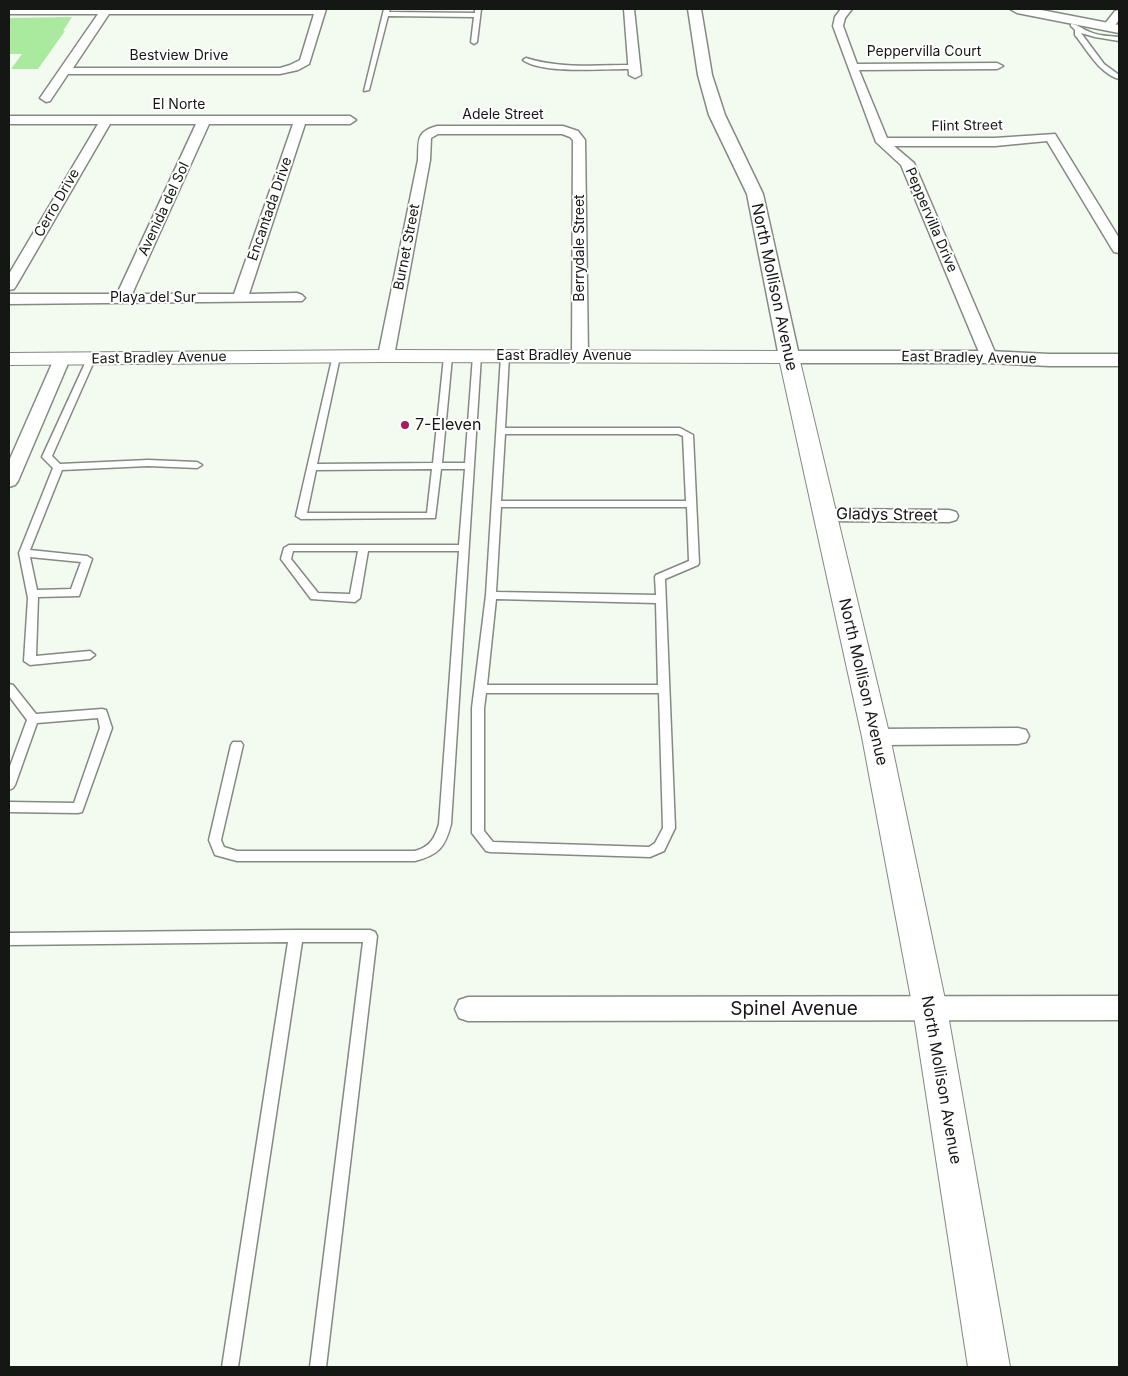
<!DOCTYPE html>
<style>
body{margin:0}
#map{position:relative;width:1128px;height:1376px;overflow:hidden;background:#f3fbf1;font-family:Inter,sans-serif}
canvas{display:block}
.frame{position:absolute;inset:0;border:10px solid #141714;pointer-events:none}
</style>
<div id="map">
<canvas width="1128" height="1376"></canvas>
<div class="frame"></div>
</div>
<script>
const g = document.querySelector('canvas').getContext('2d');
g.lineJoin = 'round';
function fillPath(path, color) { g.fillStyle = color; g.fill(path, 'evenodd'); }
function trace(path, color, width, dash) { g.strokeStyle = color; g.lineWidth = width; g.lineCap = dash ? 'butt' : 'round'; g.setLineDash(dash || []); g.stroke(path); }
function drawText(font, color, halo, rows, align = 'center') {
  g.font = font + ' Inter,sans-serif'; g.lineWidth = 4; g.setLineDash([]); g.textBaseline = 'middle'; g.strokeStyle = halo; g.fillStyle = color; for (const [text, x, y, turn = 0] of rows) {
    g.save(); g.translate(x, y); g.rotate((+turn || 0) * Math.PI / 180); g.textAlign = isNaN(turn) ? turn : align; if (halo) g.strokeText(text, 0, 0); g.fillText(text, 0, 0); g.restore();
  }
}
fillPath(new Path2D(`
 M72,17L63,31H65L38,69H11L22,54H9V18Z`), '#a9ea9f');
const service = new Path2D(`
 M384,9H390L389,12L475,13V9H481L477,42L474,44L471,42L474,17L388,16L369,90L364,91Z
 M1071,24C1078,24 1083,30 1090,32C1099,36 1109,36 1119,37V41L1095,37L1081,33L1104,64L1119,75V79C1099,73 1088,51 1075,35V30L1071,26Z
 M526,58C561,69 598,65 634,65L637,67L634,69C607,68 544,75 523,60Z
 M477,353L481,356L451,824C445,848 438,855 415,861H237L215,855L209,840L231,745L233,742H241L243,745L221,840L224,847L237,851H415C430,847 435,838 439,824L459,551H368L360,598L355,602L311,599L281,559L284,548L289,545H459L465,469H441L435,518L301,519L296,516L333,355L336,354L340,357L317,464L433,463L444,357L448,354L452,357L442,463H465L473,356ZM432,469L427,513H307L316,470ZM293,551H358L350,594L318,593L291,559Z
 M505,353L509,356L505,428H680L693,435L699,563L698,565L665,579L675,828L664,851L650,857L490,852L486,851L472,833V708L486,595L501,356ZM505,434H678L683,436L686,501H501ZM501,507H687L689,561L656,575L655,577L656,595L496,592ZM496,599L656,603L658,685H487ZM486,693H659L663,828L655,843L649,847L493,842L484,831V708Z
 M91,356L95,359L52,456L60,464L148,460L197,462L202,465L197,468L148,466L62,470L30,550L87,556L92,559L79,596L38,597L36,656L90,651L95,655L90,659L30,665L24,661L28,598L19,553L53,468L42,457L87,359ZM30,557L81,562L71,589L37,590Z
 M9,684L13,685L36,714L102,709L106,710L112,728L82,812L78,813L9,812V802L74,803L100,728L98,718L37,723L15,785L13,788L9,790V769L27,720L9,696Z
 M296,930H370L375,932L377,936L326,1367H310L363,942H302L238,1367H222L288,942L9,945V933Z`);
const minor = new Path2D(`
 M9,9H326L309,64L298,70L280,74H68L50,101L46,102L40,98L98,14H9ZM109,14H314L300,60L290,65L280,68H73Z
 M624,9H634L641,75L635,78L629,75Z
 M841,9H852L845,18L843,26L857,64L997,63L1003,66L997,69L859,70L887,138H995L1055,134L1119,238V253L1114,252L1112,249L1047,141L995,146H894L914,163L997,357L995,360H983L981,357L901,165L876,142L833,26L835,17Z
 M1119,10V20L1112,29H1104L1103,27L1104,25L1115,11Z
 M9,116H350L356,120L350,124H305L249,294L297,293L302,295L305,298L302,301L9,304V294H117L196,124H110L16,286L14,289L9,290V274L98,124H9ZM209,124H293L234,294H132Z
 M437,126H563L578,131L585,140L588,356L586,359H574L572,356L573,140L570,137L562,134H438L431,138L430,160L394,356L392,359H380L378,356L418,160C419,141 415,132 437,126Z
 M62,354L68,356L70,359L18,481L15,485L9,487V461L54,359L56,356Z
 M825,509L949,510L956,512L958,516L956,520L949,522L825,521L818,519L816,515L818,511Z
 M1018,728L1026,730L1029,736L1026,742L1018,744L876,745L868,743L865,737L868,731L876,729Z
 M1119,996V1020L468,1021L459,1018L455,1009L459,1000L468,997Z`);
const tertiary = new Path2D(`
 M688,9H701L712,75L725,115L763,194L798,351H989L1049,354H1119V366H1049L989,363H789L782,361L779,357L747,194L709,115L698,75Z
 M1010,9H1036L1119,25V33L1017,13Z`);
const secondary = new Path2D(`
 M386,350L789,351L796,353L799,357L890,737L947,1009L1010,1367H968L913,1009L862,737L780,363L386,362L9,365V353Z`);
trace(service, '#838a82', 3);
trace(minor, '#838a82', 3);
trace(tertiary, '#838a82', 3);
trace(secondary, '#838a82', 2);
fillPath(service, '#fff');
fillPath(minor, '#fff');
fillPath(tertiary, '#fff');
fillPath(secondary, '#fff');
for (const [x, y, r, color] of [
 [405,425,5,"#aa1c59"]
]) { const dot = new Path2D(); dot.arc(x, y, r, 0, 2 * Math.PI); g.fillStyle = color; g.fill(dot); trace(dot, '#fff', 2); }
drawText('14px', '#141714', '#fff', [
 ["Peppervilla Court",924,52],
 ["Bestview Drive",179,56],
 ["El Norte",179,105],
 ["Adele Street",503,115],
 ["Flint Street",967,126,-1],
 ["Cerro Drive",57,203,-60],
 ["Avenida del Sol",164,209,-65],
 ["Encantada Drive",270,209,-71],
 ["Peppervilla Drive",931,220,67],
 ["Burnet Street",407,247,-79],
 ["Berrydale Street",580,248,-90],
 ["Playa del Sur",153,298],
 ["East Bradley Avenue",564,356],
 ["East Bradley Avenue",159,358,-1],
 ["East Bradley Avenue",969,358,1]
]);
drawText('16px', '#141714', '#fff', [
 ["North Mollison Avenue",774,287,78],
 ["Gladys Street",887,515,1],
 ["North Mollison Avenue",863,682,77],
 ["North Mollison Avenue",941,1080,80]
]);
drawText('16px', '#141714', '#fff', [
 ["7-Eleven",415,425]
], 'left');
drawText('19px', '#141714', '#fff', [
 ["Spinel Avenue",794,1009]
]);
</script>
